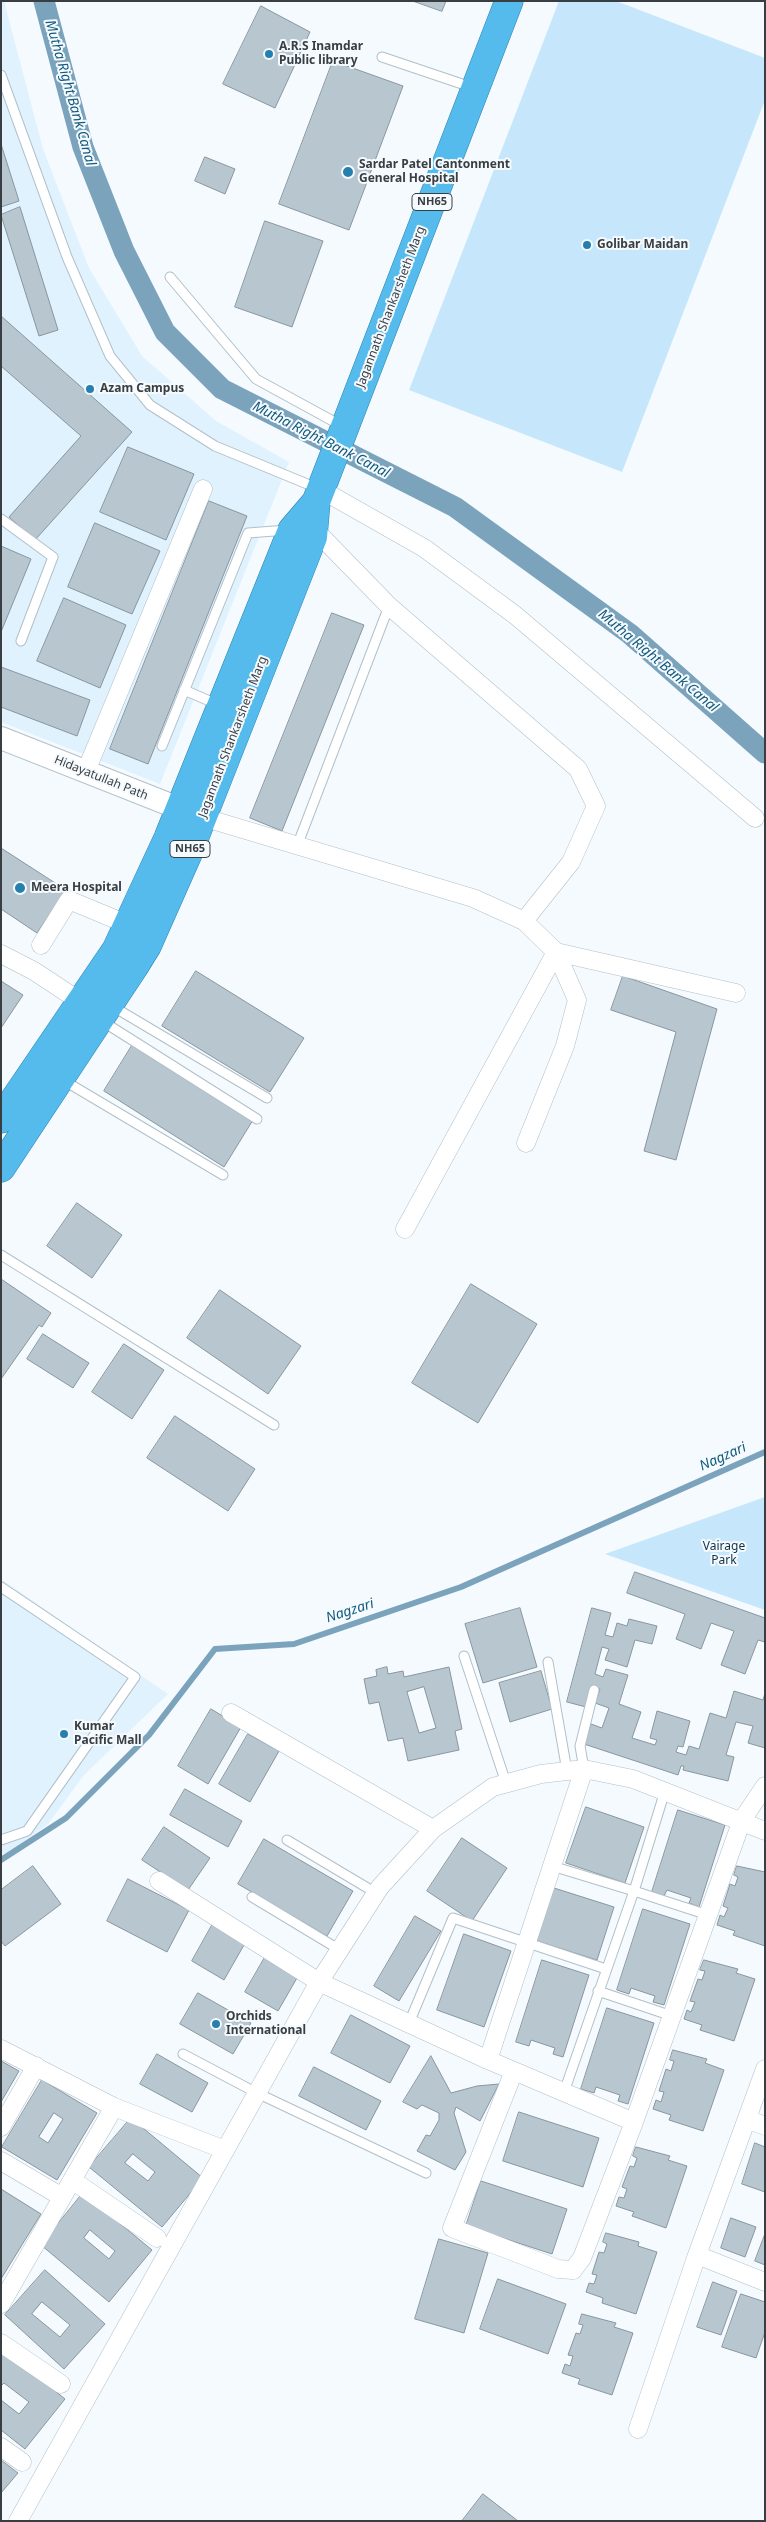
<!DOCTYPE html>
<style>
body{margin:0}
#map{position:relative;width:766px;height:2522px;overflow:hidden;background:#f4fafe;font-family:"Noto Sans",sans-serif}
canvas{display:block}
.frame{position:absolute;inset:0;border:2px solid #383e42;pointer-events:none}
</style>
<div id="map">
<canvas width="766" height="2522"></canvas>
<div class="frame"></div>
</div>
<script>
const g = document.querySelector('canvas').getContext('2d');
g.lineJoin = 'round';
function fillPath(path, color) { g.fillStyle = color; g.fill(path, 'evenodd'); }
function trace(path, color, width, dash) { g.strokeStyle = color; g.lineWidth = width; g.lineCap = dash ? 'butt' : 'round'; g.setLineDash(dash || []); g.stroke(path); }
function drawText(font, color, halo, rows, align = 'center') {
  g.font = font + ' "Noto Sans",sans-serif'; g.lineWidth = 4; g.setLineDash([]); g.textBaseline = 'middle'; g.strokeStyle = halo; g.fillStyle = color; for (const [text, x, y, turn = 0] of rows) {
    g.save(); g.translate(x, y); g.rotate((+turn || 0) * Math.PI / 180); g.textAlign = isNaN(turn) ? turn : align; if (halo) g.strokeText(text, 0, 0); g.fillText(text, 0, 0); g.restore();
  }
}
fillPath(new Path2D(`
 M1,1H4L43,149L89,268L142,356L216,421L289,462L160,784L1,722Z
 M1,1579L168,1694L84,1775L48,1824L13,1849L1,1855Z`), '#e0f2fe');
fillPath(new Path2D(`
 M559,1H616L765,58V100L622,472L409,390Z
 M765,1497V1610L605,1554Z`), '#c6e7fb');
trace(new Path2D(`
 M1,1860L66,1818L149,1735L215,1649L294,1644L461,1587L765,1452`), '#7ba3bc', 6);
trace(new Path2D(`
 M44,1L83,147L124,251L165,332L222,389L455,507L630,634L765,753`), '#7ba3bc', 21);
const building = new Path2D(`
 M413,1H446L442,11Z
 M261,6L310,32L275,108L223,84Z
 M333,61L403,86L349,230L279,204Z
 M1,144L19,201L1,207Z
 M205,157L235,169L225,194L195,181Z
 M20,207L58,330L39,336L1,215Z
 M265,221L323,241L292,327L235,307Z
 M1,316L132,432L35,540L9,517L81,436L1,366Z
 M128,447L194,474L166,540L100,512Z
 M209,501L247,516L148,764L110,749Z
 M95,523L160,551L132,614L68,587Z
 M1,546L31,559L1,632Z
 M64,598L126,625L100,688L37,661Z
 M332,613L364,625L282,831L250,818Z
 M1,667L90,700L77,736L1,707Z
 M1,848L66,890L37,933L1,909Z
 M196,971L304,1038L270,1092L162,1026Z
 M623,976L717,1009L676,1160L644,1151L676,1032L611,1010Z
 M1,981L23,995L1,1028Z
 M133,1044L253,1120L224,1167L104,1091Z
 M77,1203L122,1235L92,1278L47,1246Z
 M1,1279L51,1313L42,1327L39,1325L1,1379Z
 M471,1284L537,1324L478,1423L412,1383Z
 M220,1290L301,1346L268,1394L187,1338Z
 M43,1334L89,1363L73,1388L27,1359Z
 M124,1344L164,1370L132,1419L92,1392Z
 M175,1416L255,1469L228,1511L147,1458Z
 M635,1572L765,1618V1642L758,1640L745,1674L721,1665L734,1631L711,1623L701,1649L676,1639L685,1614L627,1593Z
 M520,1608L537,1667L483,1683L465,1624Z
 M592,1608L611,1613L605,1635L613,1637L617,1623L627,1626L629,1619L657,1626L652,1644L635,1640L627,1667L605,1660L609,1649L602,1647L595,1674L603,1677L606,1669L628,1675L619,1704L641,1712L632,1738L655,1745L657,1740L650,1738L657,1711L690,1721L683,1747L678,1746L676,1752L686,1755L689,1746L699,1749L710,1713L726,1718L734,1691L763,1700L765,1693V1748L748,1743L753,1726L736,1722L726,1755L734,1757L728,1781L683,1770L684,1766H681L678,1775L584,1744L591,1724L602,1728L609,1708L595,1703L600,1689L592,1686L586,1707L567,1702Z
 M387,1667L388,1674L403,1671L404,1677L449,1667L462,1729L455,1731L459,1750L408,1761L403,1738L388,1741L379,1702L369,1704L364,1679L377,1676L376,1670ZM424,1687L436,1728L419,1733L407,1692Z
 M541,1671L552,1709L510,1722L499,1683Z
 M211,1709L241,1727L208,1784L178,1766Z
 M248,1734L279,1751L250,1802L219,1784Z
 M185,1789L242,1821L228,1847L170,1815Z
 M586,1807L644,1827L625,1883L566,1863Z
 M678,1810L725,1825L699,1907L689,1903L691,1898L667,1890L664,1896L652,1892Z
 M164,1827L210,1858L188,1890L142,1860Z
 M462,1838L507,1868L472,1921L427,1891Z
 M264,1839L353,1891L327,1936L238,1884Z
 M33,1866L61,1904L5,1946L1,1941V1890Z
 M737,1866L765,1872V1946L733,1935L735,1931L717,1925L720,1915L724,1917L728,1908L723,1906L730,1884L735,1886L738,1877L734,1875Z
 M128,1879L189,1910L167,1952L107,1921Z
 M554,1888L614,1907L597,1960L537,1941Z
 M643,1909L690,1924L664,2005L653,2002L655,1996L631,1988L629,1994L617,1990Z
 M415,1916L441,1931L399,2001L374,1986Z
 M215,1920L248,1938L224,1980L192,1961Z
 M464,1934L511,1951L484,2027L437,2010Z
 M268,1952L301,1971L278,2011L245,1992Z
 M542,1960L589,1975L563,2057L553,2054L555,2048L531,2040L529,2046L516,2042Z
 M704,1960L738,1969L736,1973L755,1979L734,2041L700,2030L702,2025L684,2019L687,2010L691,2012L695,2002L690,2001L698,1979L702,1980L705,1971L700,1970Z
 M198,1993L251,2023L233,2054L180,2024Z
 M607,2008L654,2023L628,2104L618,2101L620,2095L596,2087L594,2093L581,2089Z
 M351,2015L410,2046L390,2083L331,2053Z
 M673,2050L707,2059L705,2063L724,2070L703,2131L669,2120L671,2115L653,2109L656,2100L661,2102L664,2092L659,2091L666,2069L671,2071L674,2061L670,2060Z
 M157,2054L208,2083L192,2112L140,2084Z
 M431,2056L451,2093L477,2086L499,2084L480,2121L456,2107L454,2113L466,2152L455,2170L417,2151L426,2135L430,2136L439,2120V2113L422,2105L417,2109L403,2102Z
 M1,2061L19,2071L1,2102Z
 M314,2067L381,2101L366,2130L299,2096Z
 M42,2080L97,2113L57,2180L2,2147ZM54,2113L63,2119L48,2143L39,2137Z
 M519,2112L599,2138L583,2187L503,2161Z
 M131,2118L203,2178L162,2227L89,2167ZM133,2154L155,2172L148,2181L125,2163Z
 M755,2143L765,2147V2192L742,2184Z
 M636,2147L670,2156L668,2160L687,2166L666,2228L632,2216L634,2212L616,2206L619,2197L624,2198L627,2189L622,2187L630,2166L634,2167L637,2158L633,2156Z
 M481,2181L567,2209L552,2254L466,2226Z
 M1,2189L41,2214L1,2279Z
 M83,2193L152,2250L109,2302L41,2245ZM90,2230L115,2251L109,2259L84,2238Z
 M731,2218L756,2227L745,2257L721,2248Z
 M606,2233L639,2242L638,2246L657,2252L636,2314L602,2303L603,2298L586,2292L589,2283L594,2284L597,2275L592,2274L599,2252L604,2253L607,2244L603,2242Z
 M765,2234V2265L755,2261Z
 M439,2239L488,2253L464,2333L415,2319Z
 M45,2270L105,2324L64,2369L5,2315ZM42,2302L70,2325L60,2337L32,2314Z
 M498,2279L566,2304L548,2354L480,2329Z
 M713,2282L737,2291L721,2335L697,2327Z
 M741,2294L765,2302V2332L756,2358L722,2347Z
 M582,2314L616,2323L614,2327L633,2333L612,2395L578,2384L580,2379L562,2373L565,2364L570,2366L573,2356L568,2355L576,2333L580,2334L583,2325L579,2324Z
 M1,2347L65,2399L25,2449L1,2430V2400L19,2414L29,2402L4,2383L1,2386Z
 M1,2460L18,2473L1,2493Z
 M483,2494L518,2521H462Z`);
fillPath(building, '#b7c6cf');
trace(building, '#88969f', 1);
const service = new Path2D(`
 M382,57L474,88
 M1,75L67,257L110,356L150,405L215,446L317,488
 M170,277L256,379L342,426
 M1,519L53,557L21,641
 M184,690L219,705
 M162,746L248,533L287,530
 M297,846L389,606
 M112,1006L267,1098
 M102,1021L257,1119
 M63,1080L223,1175
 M1,1255L274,1425
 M1,1587L135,1677L27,1831L1,1840
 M464,1656L506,1783
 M548,1662L567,1771
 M584,1769L580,1746L594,1690
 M287,1840L376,1893
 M552,1866L634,1891L665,1791
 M252,1897L340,1950
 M598,1991L672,2016
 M409,2023L453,1918L606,1969
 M183,2054L257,2093L426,2173
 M564,2092L634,1891L708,1915`);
const minor = new Path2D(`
 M320,489L424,548L515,615L755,818
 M313,528L389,606L578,769L596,806L571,862L524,921
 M86,771L203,489
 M202,817L473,898L524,921L556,952L577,1000L565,1046L526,1143
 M41,945L69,900L129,925
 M1,954L34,971L81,1002
 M405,1229L556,952L736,993
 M231,1713L433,1829
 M159,1881L319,1982L488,2060L634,2122
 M1,2049L114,2107L225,2150
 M488,2060L584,1769
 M514,2071L452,2228L558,2269L573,2270L582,2258L634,2122L742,1820L765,1786
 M747,2119L765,2126
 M1,2127L36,2066
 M1,2161L62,2197
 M72,2180L157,2238
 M697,2255L765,2282
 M1,2304L114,2107
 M1,2343L61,2384
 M638,2429L697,2255L765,2069
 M1,2447L22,2462
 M18,2521L319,1982L380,1887L433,1829L493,1787L541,1774L584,1769L633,1779L765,1831`);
const tertiary = new Path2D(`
 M1,738L196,815`);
const trunk = new Path2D(`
 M1,1119L116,950L168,838L292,530L316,502
 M1,1168L134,967L147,946L190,849L313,537L316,502L509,1`);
trace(service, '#b1c0c9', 11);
trace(minor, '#b1c0c9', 19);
trace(tertiary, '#b1c0c9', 24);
trace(trunk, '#2e84ae', 29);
trace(service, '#fff', 9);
trace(minor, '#fff', 18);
trace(tertiary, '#fff', 22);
trace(trunk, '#54bbec', 28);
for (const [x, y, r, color] of [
 [269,54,5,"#2580ad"],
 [348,172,6,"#2580ad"],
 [587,245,5,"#2580ad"],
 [90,389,5,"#2580ad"],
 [20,888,6,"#2580ad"],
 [64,1734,5,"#2580ad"],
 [216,2024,5,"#2580ad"]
]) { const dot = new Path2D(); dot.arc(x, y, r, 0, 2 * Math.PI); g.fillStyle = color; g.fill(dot); trace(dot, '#f4fafe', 2); }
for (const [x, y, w] of [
 [432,202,40],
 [190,849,40]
]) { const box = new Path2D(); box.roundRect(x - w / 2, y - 8.5, w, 17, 4); g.fillStyle = '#f4fafe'; g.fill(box); trace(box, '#383e42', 1); }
drawText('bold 11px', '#383e42', null, [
 ["NH65",432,202],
 ["NH65",190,849]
]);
drawText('bold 12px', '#383e42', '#f4fafe', [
 ["A.R.S Inamdar",279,47],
 ["Public library",279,61],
 ["Sardar Patel Cantonment",359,165],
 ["General Hospital",359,179],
 ["Golibar Maidan",597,245],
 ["Azam Campus",100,389],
 ["Meera Hospital",31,888],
 ["Kumar",74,1727],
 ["Pacific Mall",74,1741],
 ["Orchids",226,2017],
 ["International",226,2031]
], 'left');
drawText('12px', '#383e42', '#f4fafe', [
 ["Jagannath Shankarsheth Marg",391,307,-69],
 ["Jagannath Shankarsheth Marg",233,737,-69],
 ["Hidayatullah Path",101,778,22]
]);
drawText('12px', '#103346', '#f4fafe', [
 ["Vairage",724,1547],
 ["Park",724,1561]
]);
drawText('italic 14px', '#135a7c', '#f4fafe', [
 ["Mutha Right Bank Canal",70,93,74],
 ["Mutha Right Bank Canal",321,440,27],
 ["Mutha Right Bank Canal",658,661,40],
 ["Nagzari",723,1457,-24],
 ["Nagzari",350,1611,-18]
]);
</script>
